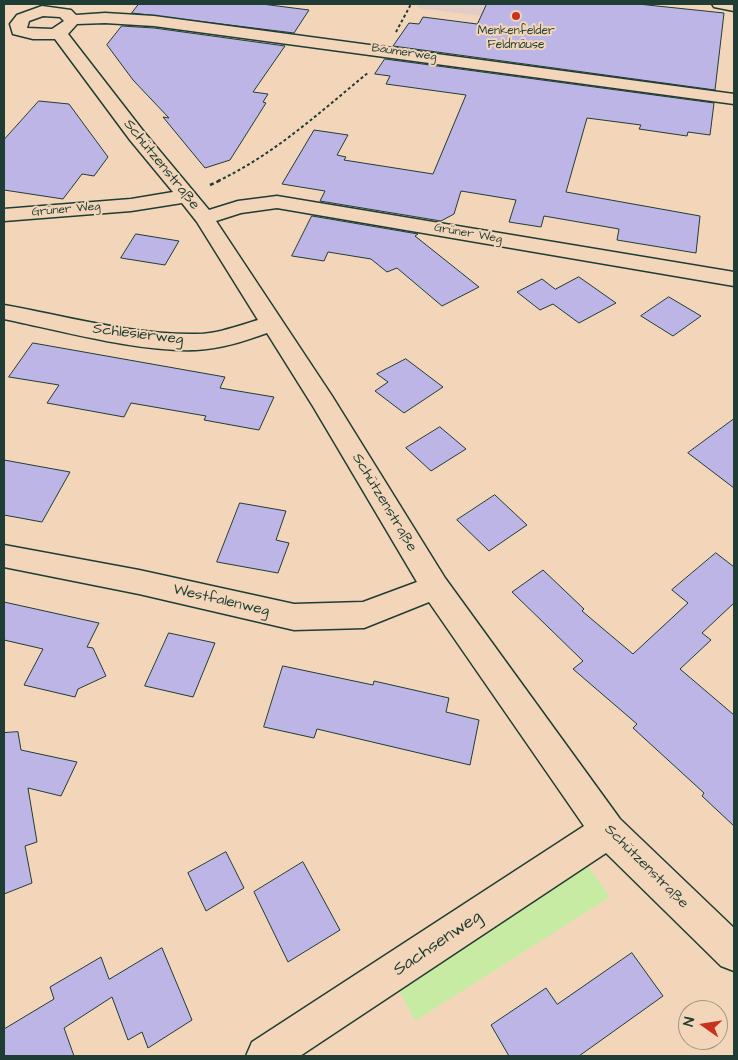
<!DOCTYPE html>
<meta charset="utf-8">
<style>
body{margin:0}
#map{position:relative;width:738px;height:1060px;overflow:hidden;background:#f3d6b9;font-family:"Architects Daughter",sans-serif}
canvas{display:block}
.frame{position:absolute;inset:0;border:5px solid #1f3d34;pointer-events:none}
.north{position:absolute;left:678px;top:1000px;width:50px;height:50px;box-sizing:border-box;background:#f3d6b9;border:1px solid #9e9984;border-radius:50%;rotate:283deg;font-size:14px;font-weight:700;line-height:20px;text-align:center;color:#1f3d34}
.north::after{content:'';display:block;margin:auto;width:18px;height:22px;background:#c8321e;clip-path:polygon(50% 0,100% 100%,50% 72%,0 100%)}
</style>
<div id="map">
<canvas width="738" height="1060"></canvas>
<div class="frame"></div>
<div class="north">N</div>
</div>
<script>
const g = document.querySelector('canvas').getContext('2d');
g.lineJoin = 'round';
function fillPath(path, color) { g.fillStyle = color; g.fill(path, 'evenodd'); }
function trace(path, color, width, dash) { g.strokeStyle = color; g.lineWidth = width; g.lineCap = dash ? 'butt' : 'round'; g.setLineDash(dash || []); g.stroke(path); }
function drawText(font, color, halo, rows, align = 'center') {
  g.font = font + ' "Architects Daughter",sans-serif'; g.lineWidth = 4; g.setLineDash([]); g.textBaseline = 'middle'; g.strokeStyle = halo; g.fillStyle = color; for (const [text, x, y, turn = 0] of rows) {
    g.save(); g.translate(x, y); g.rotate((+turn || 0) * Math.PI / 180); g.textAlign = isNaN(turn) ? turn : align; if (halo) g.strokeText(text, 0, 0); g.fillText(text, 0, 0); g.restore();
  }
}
fillPath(new Path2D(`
 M419,4H554L547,24L417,8Z`), '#e2ccc6');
fillPath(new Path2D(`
 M587,865L610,897L415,1021L393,979Z`), '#c8eba4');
const building = new Path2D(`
 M139,4H262L309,10L294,33L132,13Z
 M487,4H638L724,13L715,90L393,46L409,23L419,24L423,17L477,24Z
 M122,26L154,28L285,46L253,92L268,94L263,102L266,103L230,160L205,168L163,117L169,118L133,80L107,45Z
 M385,59L714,103L710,135L688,132L687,136L639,129L641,125L587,118L566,192L700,216L696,253L617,240L619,229L544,216L541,227L509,222L516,200L461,191L454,214L441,221L320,201L325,191L282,184L314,130L348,135L337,155L346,157L344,160L433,174L466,95L386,84L390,76L375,74Z
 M39,101L69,104L108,157L94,176L82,174L63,199L4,190V140Z
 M312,216L418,234L415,236L479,287L442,306L397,268L387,272L371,259L328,252L324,261L292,256Z
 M136,234L179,241L165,265L121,258Z
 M579,277L616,303L579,323L553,304L540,310L517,292L542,279L555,289Z
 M669,297L701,316L673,336L641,316Z
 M33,343L225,377L220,388L274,397L259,430L204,420L206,416L131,403L124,417L47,403L59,385L9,377Z
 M406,359L443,387L404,413L375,391L388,382L377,374Z
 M734,419V488L688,453Z
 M440,427L466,449L431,471L406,448Z
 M4,460L70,472L42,522L4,515Z
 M495,495L527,525L489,551L457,520Z
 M240,503L286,511L276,540L289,543L278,573L217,562Z
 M716,553L734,567V603L702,633L711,640L680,669L734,715V826L702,796L704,793L633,728L637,724L573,669L583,661L512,592L543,570L584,609L582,611L633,654L688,603L672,590Z
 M4,602L99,623L87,647L93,648L106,676L78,689L75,697L24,685L43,649L4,640Z
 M169,633L215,643L193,697L145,686Z
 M283,666L373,685L374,681L449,698L446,712L479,720L470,765L317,729L314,738L264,727Z
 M18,732L21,750L77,762L61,796L28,788L37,842L25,846L32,883L4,894V733Z
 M226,852L244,888L206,911L188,873Z
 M303,862L340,930L288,962L254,892Z
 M162,948L192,1020L148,1048L142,1032L128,1040L112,997L64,1028L74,1056H4V1029L54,999L50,987L101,957L109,979Z
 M632,953L663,996L579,1056H509L491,1025L546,988L557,1004Z`);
fillPath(building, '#bcb5e6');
trace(building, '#1f3d34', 1);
const minor = new Path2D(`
 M712,4H734V11L714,7Z
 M42,6L71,10L76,15L105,13L154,16L734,94V104L154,26L105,23L77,24L68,34L144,132L209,210L238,201L277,196L734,272V286L277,208L241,213L216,221L332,396L445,578L620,819L734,928V971L721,966L606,853L300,1056H246L252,1042L584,826L429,602L364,628L294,630L139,594L4,567V545L139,570L294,604L363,602L417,582L314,408L267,333C244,341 221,349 196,350C136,352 63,331 4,319V305C66,316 132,335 196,334C217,334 238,326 258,320L197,222L182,203L131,211L4,221V209L131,199L173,192L130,140L55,39H33L13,34L10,24L17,15ZM43,16L60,17L64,21L52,29L27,28L29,21Z`);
trace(minor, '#1f3d34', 3);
trace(new Path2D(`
 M396,32L411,4
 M218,181C275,154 321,111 369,72`), '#1f3d34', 2, [3, 2.5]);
trace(new Path2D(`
 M210,185L221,180`), '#1f3d34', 2.5, [4, 3]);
fillPath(minor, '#f3d6b9');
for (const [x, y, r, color] of [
 [516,16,5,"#c8321e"]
]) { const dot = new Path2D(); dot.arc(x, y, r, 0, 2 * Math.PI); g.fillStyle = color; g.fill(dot); trace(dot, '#f3d6b9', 2); }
drawText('12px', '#1f3d34', '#f3d6b9', [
 ["Menkenfelder",516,31],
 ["Feldmäuse",516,45]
]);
drawText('12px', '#1f3d34', '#f3d6b9', [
 ["Bäumerweg",404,53,8],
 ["Grüner Weg",66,210,-5],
 ["Grüner Weg",468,234,10]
]);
drawText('15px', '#1f3d34', '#f3d6b9', [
 ["Schützenstraße",161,165,51],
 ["Schlesierweg",138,335,7],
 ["Schützenstraße",384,503,59],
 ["Westfalenweg",221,601,13],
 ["Schützenstraße",646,867,45]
]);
drawText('18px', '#1f3d34', '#f3d6b9', [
 ["Sachsenweg",438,944,-34]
]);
</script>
